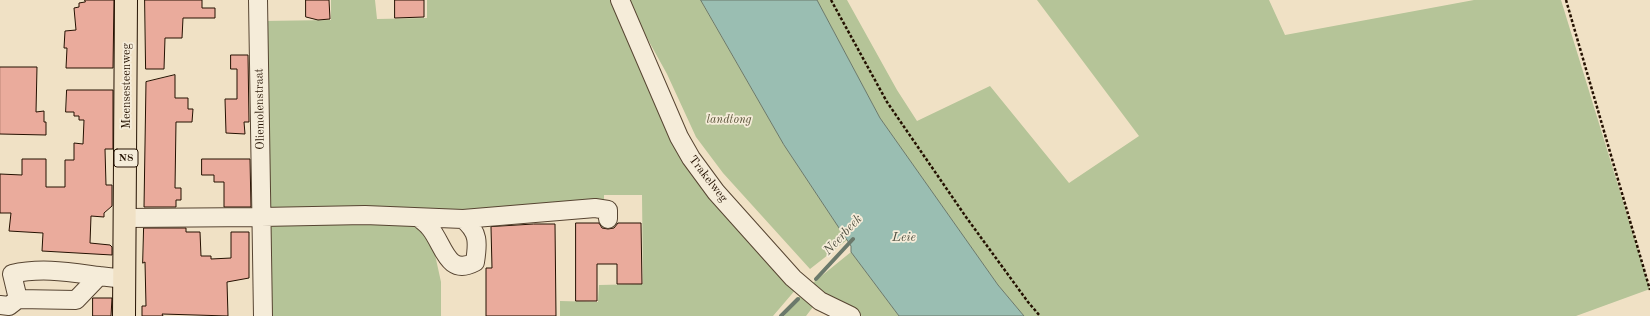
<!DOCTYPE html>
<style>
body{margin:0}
canvas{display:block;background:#f0e1c5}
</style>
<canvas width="1650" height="316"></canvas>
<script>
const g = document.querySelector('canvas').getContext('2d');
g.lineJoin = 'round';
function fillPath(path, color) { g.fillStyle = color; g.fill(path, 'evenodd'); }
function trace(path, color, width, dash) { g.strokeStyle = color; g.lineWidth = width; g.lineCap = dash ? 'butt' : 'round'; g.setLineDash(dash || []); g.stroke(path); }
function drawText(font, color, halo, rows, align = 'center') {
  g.font = font + ' "Old Standard TT",serif'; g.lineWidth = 3.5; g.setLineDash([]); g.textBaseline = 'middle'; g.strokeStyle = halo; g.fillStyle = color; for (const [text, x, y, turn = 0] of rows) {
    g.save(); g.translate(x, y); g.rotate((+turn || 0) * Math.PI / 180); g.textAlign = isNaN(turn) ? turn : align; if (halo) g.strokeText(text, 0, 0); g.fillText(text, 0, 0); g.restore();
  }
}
fillPath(new Path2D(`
 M331,0H375L377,19L427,18V0H615L659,108L797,288L773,316H560V301L598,302L599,285L643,284L642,195H604V204L466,213L267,212L262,21L331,20Z
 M626,0H701L784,145L847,240L810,269L723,173L696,137L667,74Z
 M817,0H847L897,90L917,121L990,86L1069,183L1139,136L1037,0H1269L1285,35L1474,0H1561L1650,289L1576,316H1024L998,285L880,118Z
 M405,219L424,231L434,250L441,282V316H267L265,221Z
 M851,252L899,316H862L827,299L809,286Z
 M802,293L816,303L806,316H784Z`), '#b5c498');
const water = new Path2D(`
 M701,0H817L880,118L998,285L1024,316H899L851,252V246L784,145Z`);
fillPath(water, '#9abeb2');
trace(water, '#6b796b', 1);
trace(new Path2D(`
 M816,279L853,239
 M781,316L798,299`), '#6b796b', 4);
const building = new Path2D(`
 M85,0H114L113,68H66L67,48H64L65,31L76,30L74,8L79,7V3L85,2Z
 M145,0H202V8H215V18H183L182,38H165L164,69H146Z
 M306,0H329L330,19L318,20L306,17Z
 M395,0H424V17L395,18Z
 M231,55H248L249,122H244L245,134L226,133L225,99H237V69H231Z
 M0,67H37L36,112L44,111V122H46V135L0,134Z
 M175,75V98H188V109H193L192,122H176L175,188H181V200H176V207H144L146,82Z
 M67,90H113V149H105L106,185H112V206L104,213V217L91,216L90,243L110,245L112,247V255L42,251L43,233L9,231L11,213H0V174L22,175V159H46V187H65V160H74V143L83,144L84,120H79V116H74V112H66Z
 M202,159H250L251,207H224V182H214V175H202Z
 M576,223H599L602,228L608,229L614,228L618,223H641L642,284H617V264H597V301H576Z
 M534,224H555L556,316H486V268H492L491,227Z
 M144,228H186V232H200L201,256H211V259L231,258V232H249V278L227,282L228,316L162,314L163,316H142V306H146L145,262L143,263Z
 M93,298H112L111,316H93Z`);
fillPath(building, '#eaab9c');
trace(building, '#241101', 1);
const minor = new Path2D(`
 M258,0L263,316
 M620,0L679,137L691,158L716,192L793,278L820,301L851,316
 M126,218L261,217L365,215L463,219C479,232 478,243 475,262C447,277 444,245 430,228C427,224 423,221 419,218
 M463,219L595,208L608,210V219
 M99,276C69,272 41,267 12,274L18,299L76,300L99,276L125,279
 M0,305L9,306L18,299`);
const major = new Path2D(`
 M124,316L126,0`);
trace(minor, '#574532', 20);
trace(major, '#241101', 24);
trace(new Path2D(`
 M831,0L887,102L966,217L1028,302L1040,316
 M1566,0L1650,290`), '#241101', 2.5, [3, 2]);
trace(minor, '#f5ecd9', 18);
trace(major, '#f0e1c5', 22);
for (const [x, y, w] of [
 [126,158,24]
]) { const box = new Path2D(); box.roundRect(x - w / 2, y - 9, w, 18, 3); g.fillStyle = '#f5ecd9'; g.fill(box); trace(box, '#241101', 1); }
drawText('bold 11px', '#241101', null, [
 ["N8",126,158]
]);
drawText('12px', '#241101', '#f5ecd9', [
 ["Meensesteenweg",127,86,-90],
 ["Oliemolenstraat",260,109,-91],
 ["Trakelweg",708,179,52]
]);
drawText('italic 12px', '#575036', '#f5ecd9', [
 ["landtong",729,120]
]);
drawText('italic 13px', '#4d4e3f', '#f5ecd9', [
 ["Neerbeek",843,235,-47],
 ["Leie",904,238]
]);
</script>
